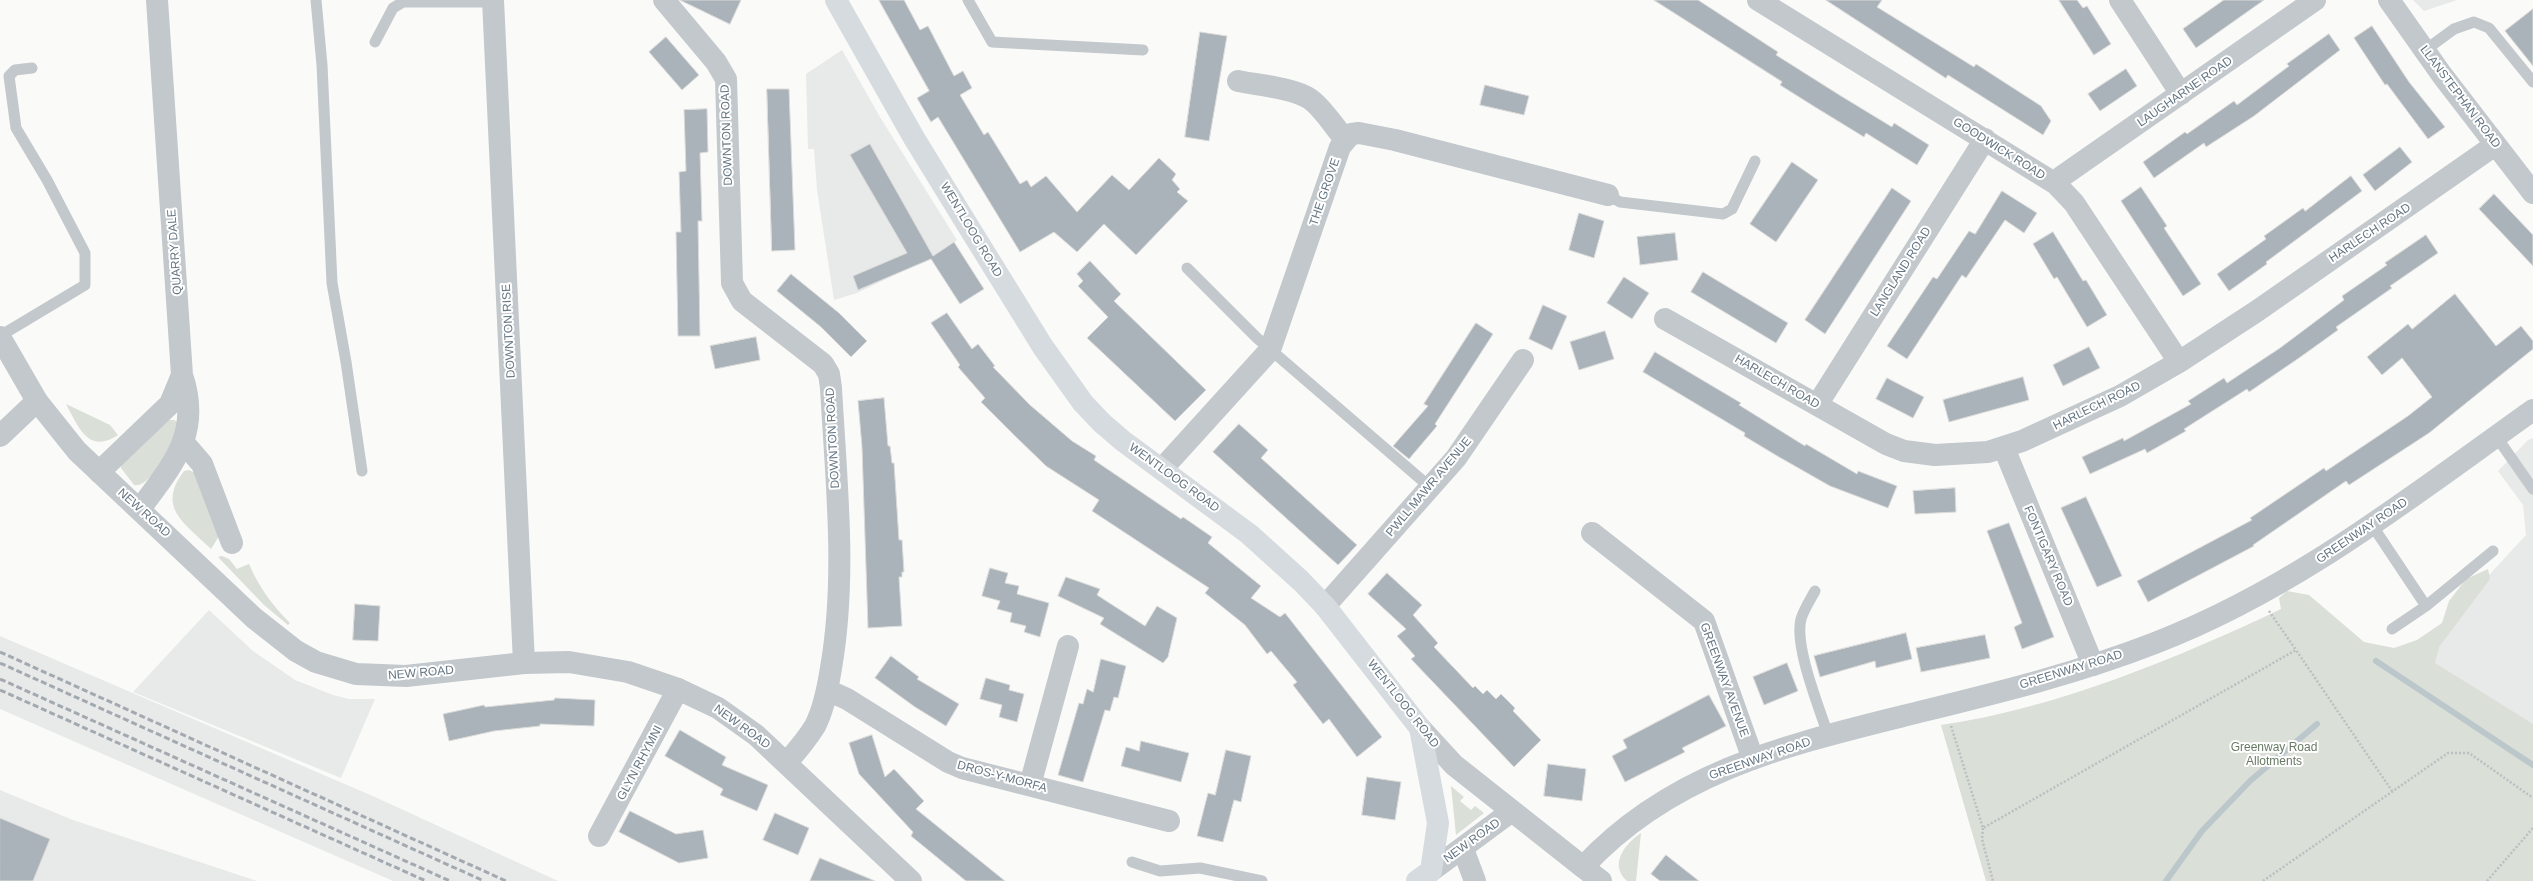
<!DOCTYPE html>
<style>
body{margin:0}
canvas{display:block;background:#fafaf8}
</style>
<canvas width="2533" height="881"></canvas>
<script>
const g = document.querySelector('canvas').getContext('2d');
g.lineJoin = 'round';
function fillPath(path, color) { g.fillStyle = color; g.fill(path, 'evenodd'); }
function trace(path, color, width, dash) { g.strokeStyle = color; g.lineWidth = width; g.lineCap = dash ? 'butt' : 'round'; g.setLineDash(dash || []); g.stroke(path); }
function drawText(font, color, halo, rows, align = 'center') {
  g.font = font + ' Helvetica,sans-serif'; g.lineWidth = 4; g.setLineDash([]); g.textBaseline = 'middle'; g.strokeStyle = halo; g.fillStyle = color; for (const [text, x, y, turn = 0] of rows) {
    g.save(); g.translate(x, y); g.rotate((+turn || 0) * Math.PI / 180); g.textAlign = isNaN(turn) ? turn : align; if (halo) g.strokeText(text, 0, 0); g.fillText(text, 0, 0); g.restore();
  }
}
fillPath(new Path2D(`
 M2413,0H2457L2424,11Z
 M842,50L880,117L957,240L926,260L857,293L834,300L817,190L814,149H808L806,74Z
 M2533,438V738L2415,660L2464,602L2526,535L2523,505L2498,471L2528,440Z
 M209,610L253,651L295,680L333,695L349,699H375L341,778L133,692Z
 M0,636L375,797L558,881H393L0,709Z
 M0,790L73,820L257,881H0Z`), '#e8e9e9');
fillPath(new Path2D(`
 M66,404L110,425L118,435C88,455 78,426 66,404Z
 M168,420H174L179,423V430C171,443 151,489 134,485L121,468V465Z
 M189,470L195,473L219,536L211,549C185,523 156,508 184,471Z
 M222,556L229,559L237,569L249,564C259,587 272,605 290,623L288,625L264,605L218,557Z
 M2488,569L2490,579L2439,647L2435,663L2533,724V881H1986L1941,725C2054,709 2178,658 2281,609L2279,598L2287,591L2309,595L2364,642L2394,648L2417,640L2442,623L2449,601L2466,579Z
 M1451,786L1464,797L1460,801L1471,810L1475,806L1484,813L1456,835Z
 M1641,833L1636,881H1627C1608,864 1626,843 1641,833Z`), '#dadfd7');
trace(new Path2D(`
 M2376,661L2533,765
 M2166,881L2202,831L2250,781L2317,724`), '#bbc7cb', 6);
const building = new Path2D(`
 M680,0H741L730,24Z
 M879,0H904L920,30L928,26L954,76L963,71L972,88L960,95L984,135L988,132L1020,184L1027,180L1031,187L1046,176L1077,212L1112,175L1129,190L1159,158L1176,174L1172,180L1180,189L1177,192L1188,201L1136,255L1104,224L1077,252L1054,232L1020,252L938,117L931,122L917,98L929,91Z
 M1654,0H1698L1778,52L1776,55L1841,96L1892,127L1894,123L1929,145L1917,165L1866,133L1864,137L1815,107L1780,85L1782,82Z
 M1826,0H1882L1877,7L1974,67L1976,64L2041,106L2051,121L2043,135L1948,75L1946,78Z
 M2059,0H2077L2083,8L2087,6L2111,44L2094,55Z
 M2224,0H2264L2196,48L2183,29Z
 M2533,9V66L2505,31Z
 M2372,26L2409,82L2445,127L2428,139L2387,84L2385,85L2354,38Z
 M1200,32L1227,36L1209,141L1185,137Z
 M2329,34L2340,50L2254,116L2206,147L2204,143L2154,178L2143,162L2185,132L2187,134L2234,101L2237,105L2289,66L2287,64Z
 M666,37L699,75L682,90L649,52Z
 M2126,69L2137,86L2100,111L2088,94Z
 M1485,85L1529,96L1524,115L1480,105Z
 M767,89H789L795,250L772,251Z
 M707,109L708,152L700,153L702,221H698L700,336H678L676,232H681L679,172L686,171L684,110Z
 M870,144L933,256L954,242L984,289L960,304L931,259L858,290L853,276L907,253L850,155Z
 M2400,147L2412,162L2375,191L2363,175Z
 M1792,162L1818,180L1776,242L1750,224Z
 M2351,176L2362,191L2266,262L2267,264L2229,291L2217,274L2266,239L2264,236L2303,208L2305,211Z
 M2141,187L2167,226L2164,228L2201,284L2183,296L2121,201Z
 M1892,188L1911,201L1825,334L1805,320Z
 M2002,191L2037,213L2024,233L2005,220L1966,278L1962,275L1907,359L1887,346L1933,277L1937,279L1969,231L1975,234Z
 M2494,194L2533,235V266L2479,209Z
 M1579,213L1604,221L1594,258L1569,250Z
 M2053,232L2083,281L2086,280L2107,315L2087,327L2057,277L2054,279L2033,244Z
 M1675,233L1678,260L1640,265L1637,237Z
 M2426,235L2438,253L2390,286L2392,288L2336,327L2338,330L2299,358L2249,392L2247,389L2184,429L2186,431L2147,453L2145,449L2090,474L2082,457L2123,438L2124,441L2191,404L2188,401L2224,378L2227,383L2280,348L2344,300L2342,296L2387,265L2385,263Z
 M1090,261L1121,294L1114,301L1206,390L1175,421L1087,338L1108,317L1078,286L1083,281L1077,274Z
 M1703,272L1788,323L1776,343L1691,292Z
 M791,274L839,313L867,341L851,357L821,327L777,291Z
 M1624,277L1649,293L1632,319L1607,303Z
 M2455,294L2496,346L2521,326L2533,341V349L2429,433L2349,485L2346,481L2253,545L2254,546L2148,602L2137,581L2252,520L2250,518L2324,468L2326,471L2408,416L2432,397L2402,358L2382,375L2367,357L2408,324L2412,329Z
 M1543,305L1567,316L1552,350L1529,339Z
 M947,313L972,349L978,344L995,366L993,367L1030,405L1072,441L1096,456L1094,460L1181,519L1183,517L1212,537L1208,543L1261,586L1251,598L1280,617L1285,613L1382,737L1357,757L1329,719L1323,724L1293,685L1297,682L1271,651L1267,654L1245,625L1205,593L1209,588L1092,511L1099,500L1046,466L1013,434L981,402L985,398L958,367L960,365L931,323Z
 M1476,323L1493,334L1435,424L1437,426L1409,459L1393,446L1428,406L1424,404Z
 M1605,331L1614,359L1579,370L1570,342Z
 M756,337L760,360L715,369L710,346Z
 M2089,347L2100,368L2063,386L2053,365Z
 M1655,352L1741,403L1739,405L1805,446L1806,444L1857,474L1858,471L1897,486L1888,508L1830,486L1779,457L1744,436L1745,433L1643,372Z
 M2023,377L2029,400L1949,422L1943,400Z
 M1887,378L1924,397L1913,418L1876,399Z
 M884,398L888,446H890L892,463H894L899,540H902L904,572H902V577H899L902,626L868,628L862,447L858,401Z
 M1239,424L1268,450L1261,458L1357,545L1338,565L1213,452Z
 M1955,488L1956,512L1915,514L1913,491Z
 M2086,497L2122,576L2097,587L2061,508Z
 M2009,523L2054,637L2022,649L2014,627L2022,623L1987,531Z
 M990,568L1008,573L1005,583L1019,586L1017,594L1049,603L1040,637L1024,632L1026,626L1010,622L1012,613L997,609L1000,601L982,596Z
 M1387,573L1422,605L1413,615L1438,643L1434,647L1473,688L1475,686L1483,694L1487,690L1496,699L1501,694L1515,708L1513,711L1541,740L1514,767L1411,659L1415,656L1397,636L1406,629L1368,594Z
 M1066,577L1100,589L1097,595L1145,626L1157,606L1177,618L1168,657L1163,663L1100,624L1104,618L1058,596Z
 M355,604L380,606L378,641L353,640Z
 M1906,633L1912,659L1876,668L1875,661L1820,677L1814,656Z
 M1985,635L1990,658L1921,672L1916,648Z
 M891,656L919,677L917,679L959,704L946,726L915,707L875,678Z
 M1101,659L1126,666L1118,698L1114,697L1110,711L1105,710L1083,782L1058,775L1079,703L1083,704L1087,689L1093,692Z
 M1787,663L1798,691L1764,705L1753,677Z
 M986,678L1010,685L1009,690L1024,694L1017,722L999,717L1002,705L980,699Z
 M1709,695L1726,726L1682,748L1685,752L1625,782L1612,756L1627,748L1623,740Z
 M555,698L595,700L594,726L540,724V726L494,731L449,741L443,714L484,705L485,707L554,700Z
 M680,730L726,757L722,765L768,785L757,811L720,795L723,789L665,756Z
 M872,735L885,777L894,769L924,801L916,809L1005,881H966L911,836L913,832L859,774L849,743Z
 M1141,741L1189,753L1181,782L1121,766L1126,747L1139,751Z
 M1226,750L1251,756L1241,802L1234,800L1223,842L1197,836L1208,793L1215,795Z
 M1548,764L1586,769L1582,801L1544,796Z
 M1367,777L1401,782L1395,820L1362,815Z
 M630,811L676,834L703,830L708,858L679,863L619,832Z
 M775,813L809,828L798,855L763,840Z
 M0,818L50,839L33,881H0Z
 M1666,855L1699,881H1660L1651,874Z
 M820,858L875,881H810Z`);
fillPath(building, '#aab3b9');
trace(building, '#dcdcda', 1);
trace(new Path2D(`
 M2269,611L2296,650
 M1951,726L1983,828L2296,650L2392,791
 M1983,828L1982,839L1993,881
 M2263,881L2448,753H2469L2533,798
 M2487,881L2533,828`), '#bbbfc2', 2.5, [2, 2]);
trace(new Path2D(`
 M316,0L322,65L332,283L346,362L362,471
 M968,0L992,42L1143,50
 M375,42L393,8L403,2H493
 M2424,51L2454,29L2474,22L2489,28L2533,82
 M1608,195L1620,202L1723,214L1732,209L1755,161
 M1187,268L1257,338L1431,488
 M0,336L85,285V253L47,180L16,128L9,76L15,70L32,68
 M2496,436L2533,489
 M2372,525L2426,606
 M1815,591C1810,600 1804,609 1801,619C1794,646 1819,707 1828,735
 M2392,629L2426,606L2493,551
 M1132,862L1160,871L1200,868L1262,881`), '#c3c8cc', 11);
trace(new Path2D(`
 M493,0L524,663
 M664,0L716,62L726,79L732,283L742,301L823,364L829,374L831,388C836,480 847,576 831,668C828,687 824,709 815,726C807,739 797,751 787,762
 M1758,0L2056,184L2074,203L2179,362
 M2120,0L2181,94
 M2389,0L2442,75L2533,193
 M1238,81C1258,85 1294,88 1310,99C1323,108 1334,127 1345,139
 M2056,184L2061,177L2315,0
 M1665,319L1886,444L1904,451L1935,455L1988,452L2022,441L2120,396L2179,362L2257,311L2495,145
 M1817,405L1985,139
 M0,436L37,401
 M184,443L202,464L232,543
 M2004,448L2093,665
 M1162,469L1270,350L1340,147L1351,134L1359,133L1395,140L1608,195
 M99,472L170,404L182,375L157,0
 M140,509C172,465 202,434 182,375
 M1592,533L1704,621L1753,759
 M1325,606L1456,458L1523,360
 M827,690L847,699L948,762L962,768L1169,821
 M1030,785L1068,646
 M599,836L678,689
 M1463,849L1475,881
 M1583,867L1601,881`), '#c3c8cc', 22);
trace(new Path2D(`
 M0,337L37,401L77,451L254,618L296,651L316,662L356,674L406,676L524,663L569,662L628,672L678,689L718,708L756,735L911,881
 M1420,728L1454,765L1583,867C1670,773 1783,746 1903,716C1988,695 2073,675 2155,643C2295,589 2412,496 2533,410
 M1431,871L1512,811`), '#c3c8cc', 22);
trace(new Path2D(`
 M836,0L914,138L965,221L1043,347L1083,403L1102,423L1123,441L1249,534L1301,581L1325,606L1420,728L1438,823L1431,871L1417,881`), '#d6dbdf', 22);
trace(new Path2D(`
 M0,652L506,881
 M0,663L484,881
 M0,679L450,881
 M0,690L426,881`), '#a2aab0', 3, [6, 3]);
drawText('12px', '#657683', '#fff', [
 ["LAUGHARNE ROAD",2185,92,-35],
 ["LLANSTEPHAN ROAD",2460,97,53],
 ["DOWNTON ROAD",727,135,-92],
 ["GOODWICK ROAD",1999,149,32],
 ["THE GROVE",1325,192,-71],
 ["WENTLOOG ROAD",971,230,59],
 ["HARLECH ROAD",2370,233,-34],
 ["QUARRY DALE",175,252,-94],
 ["LANGLAND ROAD",1901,272,-58],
 ["DOWNTON RISE",509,331,-93],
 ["HARLECH ROAD",1777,382,30],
 ["HARLECH ROAD",2097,406,-26],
 ["DOWNTON ROAD",833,438,-93],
 ["WENTLOOG ROAD",1174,478,36],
 ["PWLL MAWR AVENUE",1429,487,-50],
 ["NEW ROAD",144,513,42],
 ["GREENWAY ROAD",2362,531,-34],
 ["FONTIGARY ROAD",2048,556,67],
 ["GREENWAY ROAD",2071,670,-17],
 ["NEW ROAD",421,673,-5],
 ["GREENWAY AVENUE",1724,680,70],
 ["WENTLOOG ROAD",1403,704,52],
 ["NEW ROAD",742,727,36],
 ["GREENWAY ROAD",1760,759,-19],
 ["GLYN RHYMNI",640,763,-62],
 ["DROS-Y-MORFA",1002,777,15],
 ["NEW ROAD",1472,841,-36]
]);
drawText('12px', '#687a64', '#fff', [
 ["Greenway Road",2274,748],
 ["Allotments",2274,762]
]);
</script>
